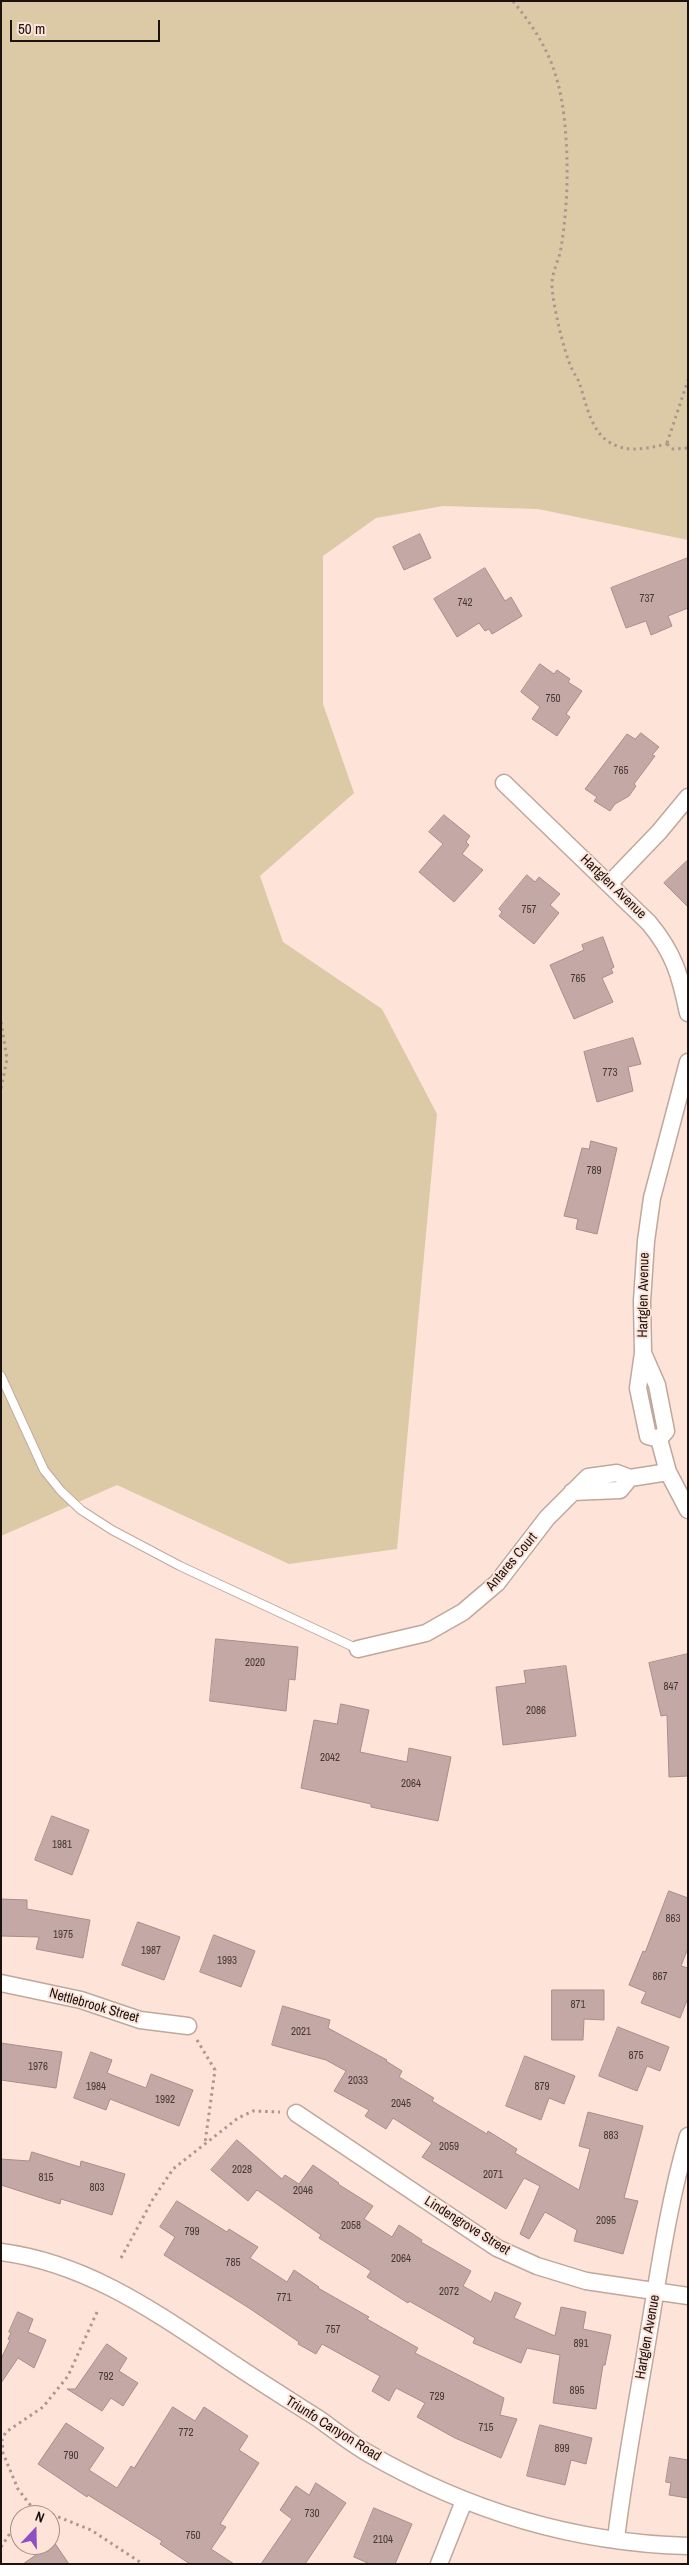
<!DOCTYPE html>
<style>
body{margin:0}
#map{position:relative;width:689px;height:2565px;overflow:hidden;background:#fde3d8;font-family:"Archivo Narrow",sans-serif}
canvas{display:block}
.frame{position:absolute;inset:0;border:2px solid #1c1310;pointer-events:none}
.north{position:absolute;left:10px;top:2505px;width:50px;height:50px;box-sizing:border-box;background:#fde3d8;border:1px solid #a39088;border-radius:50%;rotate:21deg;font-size:14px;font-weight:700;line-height:20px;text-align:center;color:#1c1310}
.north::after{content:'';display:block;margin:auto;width:18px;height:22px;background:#904ec3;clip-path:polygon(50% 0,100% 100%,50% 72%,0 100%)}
.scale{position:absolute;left:10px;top:20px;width:150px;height:22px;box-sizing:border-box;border:2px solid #1c1310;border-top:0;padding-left:6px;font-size:15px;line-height:18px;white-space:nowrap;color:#1c1310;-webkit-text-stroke:4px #fde3d8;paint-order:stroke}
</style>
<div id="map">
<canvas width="689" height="2565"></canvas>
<div class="frame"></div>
<div class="north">N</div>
<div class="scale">50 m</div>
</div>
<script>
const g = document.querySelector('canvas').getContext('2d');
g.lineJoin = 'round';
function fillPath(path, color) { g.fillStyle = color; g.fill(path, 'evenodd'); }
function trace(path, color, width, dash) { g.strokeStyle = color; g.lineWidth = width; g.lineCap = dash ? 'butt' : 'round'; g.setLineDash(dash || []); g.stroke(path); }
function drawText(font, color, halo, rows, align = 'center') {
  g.font = font + ' "Archivo Narrow",sans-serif'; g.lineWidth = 4; g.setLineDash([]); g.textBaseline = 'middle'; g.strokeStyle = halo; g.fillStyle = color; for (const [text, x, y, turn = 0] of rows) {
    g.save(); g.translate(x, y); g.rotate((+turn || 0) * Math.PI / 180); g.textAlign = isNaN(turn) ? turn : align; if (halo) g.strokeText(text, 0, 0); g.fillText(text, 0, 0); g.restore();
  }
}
fillPath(new Path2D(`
 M1,1H688V540L538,509L443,506L376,518L323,556V704L354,793L260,876L283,942L382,1009L437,1114L397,1549L289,1564L117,1485L1,1536Z`), '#dcc9a5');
const building = new Path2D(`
 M420,534L431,558L404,570L393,547Z
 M688,558V608L668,616L672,626L651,635L646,621L626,628L611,588Z
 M485,568L505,601L511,597L522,616L492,634L489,629L485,631L479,623L457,637L434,599Z
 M540,664L554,674L557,670L570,679L568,682L582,691L566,714L570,717L557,736L532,719L540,707L521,692Z
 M641,733L659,747L652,755L655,756L634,784L636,786L629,796L615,804L610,811L594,801L597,797L585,789L627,734L635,739Z
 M444,815L470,836L466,842L469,845L462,854L483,870L454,902L419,872L443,844L429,832Z
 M688,860V907L664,883Z
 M527,875L535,882L539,877L560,894L550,905L559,913L534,944L499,916L502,912L499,909Z
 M603,937L614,967L611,969L613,973L602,978L613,1002L574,1019L550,965L584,950L582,945Z
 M633,1038L641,1064L628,1067L633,1091L597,1102L584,1052Z
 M591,1141L617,1148L597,1234L576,1229L578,1219L564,1216L582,1148L589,1149Z
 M216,1639L298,1647L295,1680L289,1679L286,1711L210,1701Z
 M688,1654V1776L669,1777L667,1715L661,1716L649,1663Z
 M566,1666L576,1736L503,1745L496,1687L526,1683L524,1671Z
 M341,1704L369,1710L360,1752L407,1762L409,1748L451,1757L438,1821L371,1807V1804L301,1788L314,1720L337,1724Z
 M52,1816L89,1830L72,1875L35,1860Z
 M669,1891L688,1898V1948L681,1966L688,1968V1998L680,2018L641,2003L646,1992L629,1985L643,1951L645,1952Z
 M1,1899L27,1900V1909L90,1920L83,1958L36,1949L39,1937L1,1936Z
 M138,1922L180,1937L164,1980L122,1965Z
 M214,1935L255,1951L241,1987L200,1972Z
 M552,1990H604V2020L584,2019L583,2040H552Z
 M283,2006L330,2020L328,2028L387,2060L386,2061L402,2071L399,2077L434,2098L432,2101L487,2134L488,2131L517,2149L515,2153L579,2190L590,2149L579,2146L588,2112L643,2126L624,2198L638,2201L623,2254L574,2241L577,2230L545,2212L529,2239L520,2234L540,2186L524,2178L506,2209L422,2157L432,2143L393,2118L386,2129L365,2116L369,2110L334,2091L346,2071L326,2060L272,2045Z
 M618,2027L669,2047L660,2071L647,2066L637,2091L599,2076Z
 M1,2043L62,2052L56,2088L1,2080Z
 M91,2052L112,2060L107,2073L146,2088L151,2074L193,2090L179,2126L110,2099L106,2110L74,2098Z
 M525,2056L575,2076L564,2104L549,2098L541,2120L506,2106Z
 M237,2140L282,2179L285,2175L299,2184L313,2165L339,2183L338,2184L373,2206L364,2219L392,2237L399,2225L422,2240L421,2242L471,2271L463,2286L491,2302L495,2292L521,2303L514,2318L555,2336L561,2307L586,2312L583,2329L611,2335L605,2365H603L596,2409L553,2403L560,2355L527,2348L521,2363L473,2343L475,2338L409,2301L408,2303L367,2277L371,2271L319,2238L321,2235L257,2190L248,2201L211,2170Z
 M32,2152L80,2167L81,2161L125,2174L112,2215L61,2199L60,2204L1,2185V2159L29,2161Z
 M177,2201L227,2232L229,2229L258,2247L250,2258L287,2282L294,2270L319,2287L318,2288L369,2317L367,2319L418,2348L415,2353L504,2398L500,2415L517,2419L501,2458L455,2438L417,2417L425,2403L396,2388L389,2401L372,2391L380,2376L322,2344L316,2354L298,2344L299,2342L249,2308L164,2255L175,2237L160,2227Z
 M18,2312L33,2319L28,2332L46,2340L34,2368L18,2358L1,2383V2359L10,2340L8,2339L11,2333L9,2332Z
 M107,2344L127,2358L119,2371L138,2383L123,2406L111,2398L102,2411L67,2389H75Z
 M173,2407L195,2421L204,2407L230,2424L248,2436L239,2450L259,2463L220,2524L226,2527L211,2549L234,2564H190L160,2544L162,2541L88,2495L87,2497L38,2464L66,2423L104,2448L89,2470L117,2488L131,2466L134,2468Z
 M540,2425L592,2438L586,2464L571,2460L565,2485L527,2476Z
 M670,2457L688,2460V2498L669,2495L671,2483L666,2482Z
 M316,2483L346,2503L305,2564H261L292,2519L280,2510L296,2486L309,2495Z
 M374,2508L412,2524L395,2564H370L354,2557Z
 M54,2542L69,2564H23L50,2545Z`);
fillPath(building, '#c4a8a5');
trace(building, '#a88d8a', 1);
const service = new Path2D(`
 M1,1376L44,1470L61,1491L81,1510L112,1530L180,1566L358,1649`);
const minor = new Path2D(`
 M504,783L649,923C674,953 680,975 688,1013
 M609,884L659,832L688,797
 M643,1353L657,1385L666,1431L659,1439
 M659,1439L648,1436L638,1388L643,1353L642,1301L646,1241L652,1198L688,1062
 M659,1439L668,1472L688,1510
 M572,1492L620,1490L630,1478
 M358,1649L426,1633L463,1612L497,1583L547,1518L588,1477L617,1473L630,1478L668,1472
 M1,1983L81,2000L140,2020L188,2026
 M296,2113L497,2248L537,2266L586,2281L688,2296
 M1,2252C85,2263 151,2309 220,2355C252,2377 286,2398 319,2419C334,2430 349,2442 366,2452C464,2509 573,2543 688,2546
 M616,2539C624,2471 637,2404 648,2337C659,2270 669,2201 688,2136
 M439,2564L464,2501`);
trace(service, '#c0a79c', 10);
trace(minor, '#c0a79c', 19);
trace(new Path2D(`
 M513,1C544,40 558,67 564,116C569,160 568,205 561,248C559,261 552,271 552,285C552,301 564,353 572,369C574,374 577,377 579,382C586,402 590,430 609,442C628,454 647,448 667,444
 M667,443L688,380
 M667,444L673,449L688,448
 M1,1022L7,1059L1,1089
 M197,2040L215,2070L205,2143
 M121,2258L153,2199L173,2169L238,2118L253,2111L280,2112
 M97,2312L68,2376L43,2407L6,2432L2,2439L3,2453L18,2489L31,2506L91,2530L143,2564
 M23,2515L31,2506
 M1,2547L20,2518`), '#ab978f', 3, [2.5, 4]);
trace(service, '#fff', 8);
trace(minor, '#fff', 16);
drawText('11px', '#463835', null, [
 ["737",647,599],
 ["742",465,603],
 ["750",553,699],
 ["765",621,771],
 ["757",529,910],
 ["765",578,979],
 ["773",610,1073],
 ["789",594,1171],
 ["2020",255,1663],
 ["847",671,1687],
 ["2086",536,1711],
 ["2042",330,1758],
 ["2064",411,1784],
 ["1981",62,1845],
 ["863",673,1919],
 ["1975",63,1935],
 ["1987",151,1951],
 ["1993",227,1961],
 ["867",660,1977],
 ["871",578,2005],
 ["2021",301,2032],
 ["875",636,2056],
 ["1976",38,2067],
 ["2033",358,2081],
 ["1984",96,2087],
 ["879",542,2087],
 ["1992",165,2100],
 ["2045",401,2104],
 ["883",611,2136],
 ["2059",449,2147],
 ["2028",242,2170],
 ["2071",493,2175],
 ["815",46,2178],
 ["803",97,2188],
 ["2046",303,2191],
 ["2095",606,2221],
 ["2058",351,2226],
 ["799",192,2232],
 ["2064",401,2259],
 ["785",233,2263],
 ["2072",449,2292],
 ["771",284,2298],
 ["757",333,2330],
 ["891",581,2344],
 ["792",106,2377],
 ["895",577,2391],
 ["729",437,2397],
 ["715",486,2428],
 ["772",186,2433],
 ["899",562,2449],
 ["790",71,2456],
 ["730",312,2514],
 ["750",193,2536],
 ["2104",383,2540]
]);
drawText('14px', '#1c1310', '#fde3d8', [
 ["Hartglen Avenue",613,887,44],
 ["Hartglen Avenue",644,1295,-89],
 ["Antares Court",512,1562,-50],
 ["Nettlebrook Street",94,2006,16],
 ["Lindengrove Street",467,2226,32],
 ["Hartglen Avenue",648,2337,-80],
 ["Triunfo Canyon Road",333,2429,32]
]);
</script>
